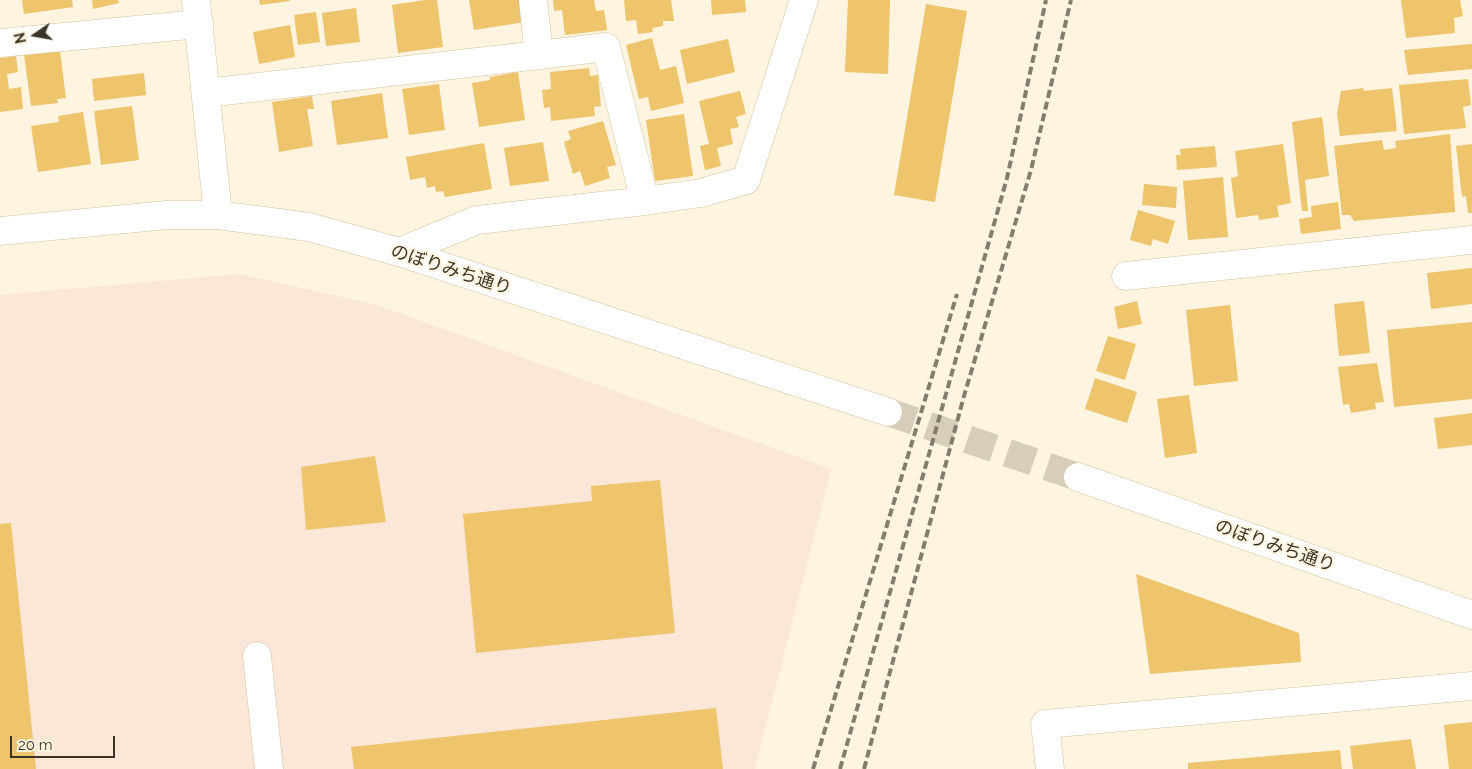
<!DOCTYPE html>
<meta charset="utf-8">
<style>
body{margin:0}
#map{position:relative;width:1472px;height:769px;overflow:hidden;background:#fef4df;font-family:Raleway,sans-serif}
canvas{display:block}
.north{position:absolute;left:10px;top:10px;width:50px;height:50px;-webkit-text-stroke:4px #fef4df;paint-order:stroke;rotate:258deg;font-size:14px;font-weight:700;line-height:20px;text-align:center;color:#3b3427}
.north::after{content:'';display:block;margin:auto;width:18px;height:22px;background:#3b3427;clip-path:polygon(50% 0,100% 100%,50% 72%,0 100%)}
.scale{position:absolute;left:10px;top:736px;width:105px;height:22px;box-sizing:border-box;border:2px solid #3b3427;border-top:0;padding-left:6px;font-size:15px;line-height:18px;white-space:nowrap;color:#3b3427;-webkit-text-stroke:4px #fef4df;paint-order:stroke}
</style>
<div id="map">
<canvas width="1472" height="769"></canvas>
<div class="north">N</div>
<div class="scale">20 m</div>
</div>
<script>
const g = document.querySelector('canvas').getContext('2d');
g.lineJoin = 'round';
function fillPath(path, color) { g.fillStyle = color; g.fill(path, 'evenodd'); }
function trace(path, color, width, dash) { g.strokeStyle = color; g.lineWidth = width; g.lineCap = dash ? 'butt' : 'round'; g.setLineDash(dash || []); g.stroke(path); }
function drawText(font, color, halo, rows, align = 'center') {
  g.font = font + ' Raleway,"Noto Sans JP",sans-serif'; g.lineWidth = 4; g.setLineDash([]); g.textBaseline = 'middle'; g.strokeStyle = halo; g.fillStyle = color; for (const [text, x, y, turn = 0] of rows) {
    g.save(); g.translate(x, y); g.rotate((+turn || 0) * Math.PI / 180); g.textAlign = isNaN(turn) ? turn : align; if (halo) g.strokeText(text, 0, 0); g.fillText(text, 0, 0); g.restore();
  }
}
fillPath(new Path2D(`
 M239,274L377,305L831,469L755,769H0V295Z`), '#fae7d7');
fillPath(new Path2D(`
 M22,0H72L73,7L24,14Z
 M92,0H118L119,3L93,9Z
 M259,0H290V1L260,5Z
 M425,0H437L443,47L398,53L392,5Z
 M469,0H522L525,22L474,30Z
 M553,0H594L596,11L604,10L607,30L565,35L562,10L554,11Z
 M624,0H671L674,21H663V26L652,28L653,32L638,34L636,20L626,21Z
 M711,0H745L746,12L712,15Z
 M848,0H890L888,74L845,72Z
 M1401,0H1460L1463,16L1454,18L1455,33L1406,38Z
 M926,4L967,11L935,202L894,195Z
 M356,8L360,42L326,46L322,13Z
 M316,12L320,42L298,45L294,15Z
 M290,25L295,57L259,64L253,32Z
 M652,38L660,70L676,66L684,103L651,111L648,97L639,99L626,45Z
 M728,39L735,72L687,84L680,50Z
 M1472,44V69L1408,75L1404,50Z
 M60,51L66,98L57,99L58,103L31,106L24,55Z
 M16,56L18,72L7,74L9,89L21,87L23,109L0,112V58Z
 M589,68L590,76L598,75L601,106L594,107L595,116L551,121L550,107L544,108L542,90L551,89L550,72Z
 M518,72L525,120L479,127L472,83L490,80V77Z
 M144,73L146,95L94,101L92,79Z
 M1468,79L1471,105L1463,107L1466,128L1404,134L1399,85Z
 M439,84L445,130L409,135L402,89Z
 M1363,88L1364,91L1392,88L1397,131L1340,136L1337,114L1341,91Z
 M740,91L746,114L736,117L739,127L730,129L733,144L717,148L721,166L705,170L700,146L709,144L699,101Z
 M382,93L388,138L337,145L331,101Z
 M312,96L314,109H307L313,146L279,152L272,102Z
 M132,106L139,160L101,165L94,111Z
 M83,112L91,164L38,172L31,126L59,122L58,116Z
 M684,114L693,176L655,181L646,120Z
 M1322,117L1329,176L1305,180L1308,211H1302L1292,122Z
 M603,121L616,165L607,167L610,178L585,186L580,171L573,174L564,142L571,139L568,131Z
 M1450,134L1455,212L1354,221L1350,215H1342L1334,146L1382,140L1384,150L1396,148L1395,141Z
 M543,142L549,181L510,186L504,148Z
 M484,143L492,189L445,197L443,191L436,192L435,186L427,188L425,177L410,180L406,157Z
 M1283,144L1291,203L1277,206L1279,217L1259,220L1258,215L1236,218L1231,178L1238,176L1235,151Z
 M1472,144V213H1468L1466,196L1462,197L1456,146Z
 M1215,146L1217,167L1177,170L1176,155H1181L1180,149Z
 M1223,177L1228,237L1188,240L1183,181Z
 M1144,184L1177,187L1176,208L1142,205Z
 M1338,202L1341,229L1301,234L1299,219L1312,217L1311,206Z
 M1138,210L1175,221L1168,244L1153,239L1151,246L1130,240Z
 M1472,268V304L1431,309L1427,273Z
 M1137,301L1142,324L1118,329L1114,307Z
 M1364,301L1370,353L1339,356L1334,304Z
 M1230,305L1238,381L1194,386L1186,310Z
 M1472,322V399L1394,407L1387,330Z
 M1108,336L1136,344L1125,380L1096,371Z
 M1377,363L1384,402L1375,403L1376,409L1351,413L1349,404L1343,405L1338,367Z
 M1095,378L1137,392L1127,423L1085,409Z
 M1189,395L1197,453L1165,458L1157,399Z
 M1472,413V445L1438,449L1434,418Z
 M375,456L386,522L306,530L301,467Z
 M660,480L675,633L476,653L463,514L592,501L591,486Z
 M11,523L36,769H0V524Z
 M1136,574L1299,633L1301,662L1150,674Z
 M716,708L723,769H354L351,747Z
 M1472,722V769H1449L1444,725Z
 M1411,739L1416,769H1353L1350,746Z
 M1340,750L1342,769H1188V763Z`), '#eec46c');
trace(new Path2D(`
 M888,412L1078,477`), '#d7ceba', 28, [28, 14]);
const street = new Path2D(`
 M0,43L199,24
 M539,55L606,47L645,201
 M206,93L539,55L533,0
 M399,252L477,220L645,201L701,193L746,180L804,0
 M1126,276L1472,240
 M257,656L269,769
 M1050,769L1045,724L1472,686`);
const secondary = new Path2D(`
 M196,0L218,215
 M0,231L167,215H218L309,227L399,252L888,412
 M1078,477L1472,615`);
trace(street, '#d3c2a0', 29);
trace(secondary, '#d3c2a0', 29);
trace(street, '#fff', 28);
trace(secondary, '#fff', 28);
trace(new Path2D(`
 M813,769L957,294
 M840,769L1007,178L1046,0
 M864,769L964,396L1031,170L1071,0`), '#847c6c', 4, [8, 4]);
drawText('18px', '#3b3427', '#fef4df', [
 ["のぼりみち通り",451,270,18],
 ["のぼりみち通り",1275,546,19]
]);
</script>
